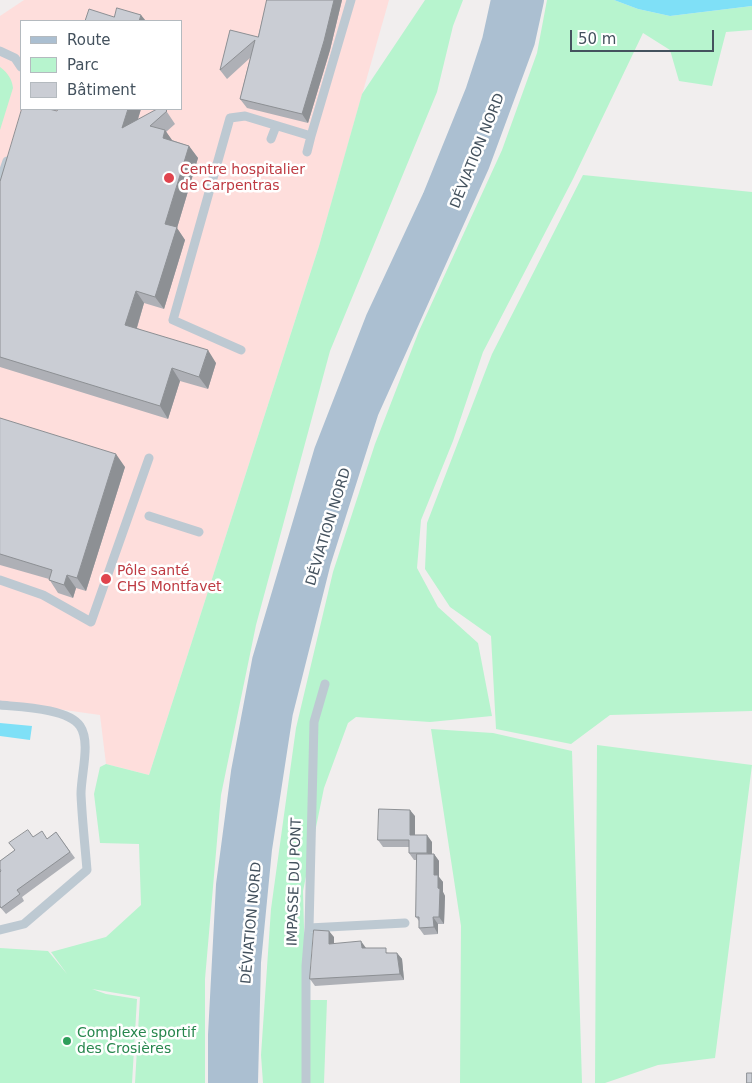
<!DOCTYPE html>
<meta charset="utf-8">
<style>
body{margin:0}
#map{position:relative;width:752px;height:1083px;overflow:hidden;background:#f1eeee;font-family:"DejaVu Sans",sans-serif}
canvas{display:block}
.legend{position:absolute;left:20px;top:20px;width:162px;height:90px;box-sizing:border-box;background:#fff;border:1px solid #b4babf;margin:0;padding:6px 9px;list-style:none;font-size:15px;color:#44525e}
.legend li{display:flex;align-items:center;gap:10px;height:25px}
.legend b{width:25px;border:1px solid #b4babf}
.scale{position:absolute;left:570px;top:30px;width:144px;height:22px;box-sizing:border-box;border:2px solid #44525e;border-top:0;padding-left:6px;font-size:15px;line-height:18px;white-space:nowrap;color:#44525e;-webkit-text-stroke:4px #fff;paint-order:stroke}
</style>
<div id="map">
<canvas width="752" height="1083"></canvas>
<ul class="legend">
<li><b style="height:6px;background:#abbfd1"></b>Route</li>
<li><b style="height:14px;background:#b7f4ce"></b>Parc</li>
<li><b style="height:14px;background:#cacdd4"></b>Bâtiment</li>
</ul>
<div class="scale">50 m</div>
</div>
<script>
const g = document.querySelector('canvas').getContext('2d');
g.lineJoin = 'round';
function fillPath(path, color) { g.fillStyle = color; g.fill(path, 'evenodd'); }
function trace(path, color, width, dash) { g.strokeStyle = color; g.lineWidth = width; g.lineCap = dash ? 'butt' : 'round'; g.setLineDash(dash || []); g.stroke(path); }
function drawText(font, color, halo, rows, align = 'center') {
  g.font = font + ' "DejaVu Sans",sans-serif'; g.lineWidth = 5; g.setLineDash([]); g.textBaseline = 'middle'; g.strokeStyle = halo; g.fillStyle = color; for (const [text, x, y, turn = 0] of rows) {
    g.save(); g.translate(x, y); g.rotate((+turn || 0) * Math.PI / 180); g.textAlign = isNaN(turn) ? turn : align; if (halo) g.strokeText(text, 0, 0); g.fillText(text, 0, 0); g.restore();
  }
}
fillPath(new Path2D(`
 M24,0H389L319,246L149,775L106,764L100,715L0,701V16ZM21,21H181V109H21Z`), '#fededc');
fillPath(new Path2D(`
 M425,0H463L453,26L437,92L330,351L256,625L221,795L205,979V1083H135L140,997L92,989L106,994L137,999L132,1083H0V948L48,951L67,974L51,952L106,937L141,905L139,844L100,843L94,794L100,767L106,764L149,775L319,246L362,94Z
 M547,0H614L638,9L670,16L752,6V30L726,32L712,86L679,81L670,50L643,33L573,179L483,352L453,441L421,520L417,568L438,607L478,643L492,716L430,722L356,717L348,723L324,788L303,891L306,1000H327L324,1083H263L261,1055L271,909L296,728L333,572L375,444L419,331L502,150L537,53Z
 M0,67C8,73 12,79 13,88L0,130Z
 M583,175L752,192V711L610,715L571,744L496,729L491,636L450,607L425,569L427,523L492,354Z
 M431,729L493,733L572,751L582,1083H460L461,926Z
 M597,745L752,765L715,1058L658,1065L605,1083H595Z`), '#b7f4ce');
fillPath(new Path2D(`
 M614,0H752V6L670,16L638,9Z
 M0,723L32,726L30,740L0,736Z`), '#7fe0f7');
trace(new Path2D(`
 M0,51L15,58L21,67
 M311,136L351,0
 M271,139L276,126
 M0,181L7,161
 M241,350L173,320L230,118L245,116L311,136L307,152
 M149,516L199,532
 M0,580L43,595L91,622L149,458
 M0,705C19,707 68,708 80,726C91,742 81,774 81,794C82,819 85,845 87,870L24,924L0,930
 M309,928L405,923
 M306,1083V966L309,928L314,722L325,684`), '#bdc9d2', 9);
trace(new Path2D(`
 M222,1083V1035L230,885L245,772L266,661L328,452L379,321L436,199L479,93L496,41L505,0
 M244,1083L247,962L258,849L279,712L317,561L365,410L476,163L521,41L530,0`), '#abbfd1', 28);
fillPath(new Path2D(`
 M267,0H342L330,50L308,123L247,108L240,99L250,58L227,79L220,70L258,37Z
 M58,109H141L138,119L165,109L175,124L166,132L172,140L189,146L198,158L177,228L185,240L164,309L144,303L137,328L216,363L208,389L180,381L168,419L0,367V182L57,111Z
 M0,418L125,467L86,591L76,588L73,598L58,593L49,579L0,565Z
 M415,816V835L432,842V854H434L439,861V877L443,882V892L445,896L444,924H438V934L424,935L419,928V921L416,917L417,860H414L409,853V847H383L378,840Z
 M56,832L75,858L22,897L24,901L6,914L0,907L1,871L0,870V861L33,837L47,839Z
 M334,937V944L366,948L389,953H397L402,959L404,980L315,986L310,979Z`), '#aeb0b6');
fillPath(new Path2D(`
 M334,0H342L330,50L308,123L302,114Z
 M141,15L146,21H139Z
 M128,109H141L131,141L122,128Z
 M165,130L174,143L163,138Z
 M189,146L198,158L177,228L185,240L164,309L155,297L165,224Z
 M136,291L144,303L134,337L125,325Z
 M208,350L216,363L208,389L199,377Z
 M172,368L180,381L168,419L160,406Z
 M116,454L125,467L86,591L77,578Z
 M67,575L76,588L73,598L64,585Z
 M410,810L415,816V842L410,835Z
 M427,835L432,842V860L427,853Z
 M434,854L439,861V877L443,882V892L445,896L444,924L439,917L438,888L434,875Z
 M433,917L438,924V934L434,927Z
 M329,931L334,937V950L329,944Z
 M361,941L366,948H362Z
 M397,953L402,959L404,980L400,974Z`), '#8d9094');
const building = new Path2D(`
 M267,0H334L324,41L302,114L240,99L255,40L220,70L230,30L258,37Z
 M117,8L141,15L139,21H85L89,9L114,17Z
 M22,109H49L57,111L58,109H128L122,128L157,109H165L167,111L150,126L165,130L163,138L189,146L165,224L177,227L155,297L136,291L125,325L208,350L199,377L172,368L160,406L0,357V182Z
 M0,418L116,454L77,578L67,575L64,585L49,580L52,570L0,554Z
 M379,809L410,810V835H427V853H409V840H378Z
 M28,830L33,837L42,831L47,839L56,832L70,852L17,890L20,894L1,908L0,906V872L1,871L0,869V861L15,850L9,843Z
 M417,854H434V875H438V888L440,889L439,917H433L434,927L419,928V917H416Z
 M314,930L329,931V944L361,941L362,948H386V953H397L400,974L310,979Z
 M747,1073H752V1083H747Z`);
fillPath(building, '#cacdd4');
trace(building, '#8d9094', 1);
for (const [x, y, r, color] of [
 [169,178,6,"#e0444e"],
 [106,579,6,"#e0444e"],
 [67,1041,5,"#2e9e5b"]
]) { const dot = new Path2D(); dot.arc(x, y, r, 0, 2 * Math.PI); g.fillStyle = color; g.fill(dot); trace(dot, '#fff', 2); }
drawText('14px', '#44525e', '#fff', [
 ["DÉVIATION NORD",478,151,-68],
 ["DÉVIATION NORD",329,527,-73],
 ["IMPASSE DU PONT",295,882,-88],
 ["DÉVIATION NORD",252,923,-85]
]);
drawText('14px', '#be3a42', '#fff', [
 ["Centre hospitalier",180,170],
 ["de Carpentras",180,186],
 ["Pôle santé",117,571],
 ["CHS Montfavet",117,587]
], 'left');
drawText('14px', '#27864d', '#fff', [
 ["Complexe sportif",77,1033],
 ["des Crosières",77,1049]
], 'left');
</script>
